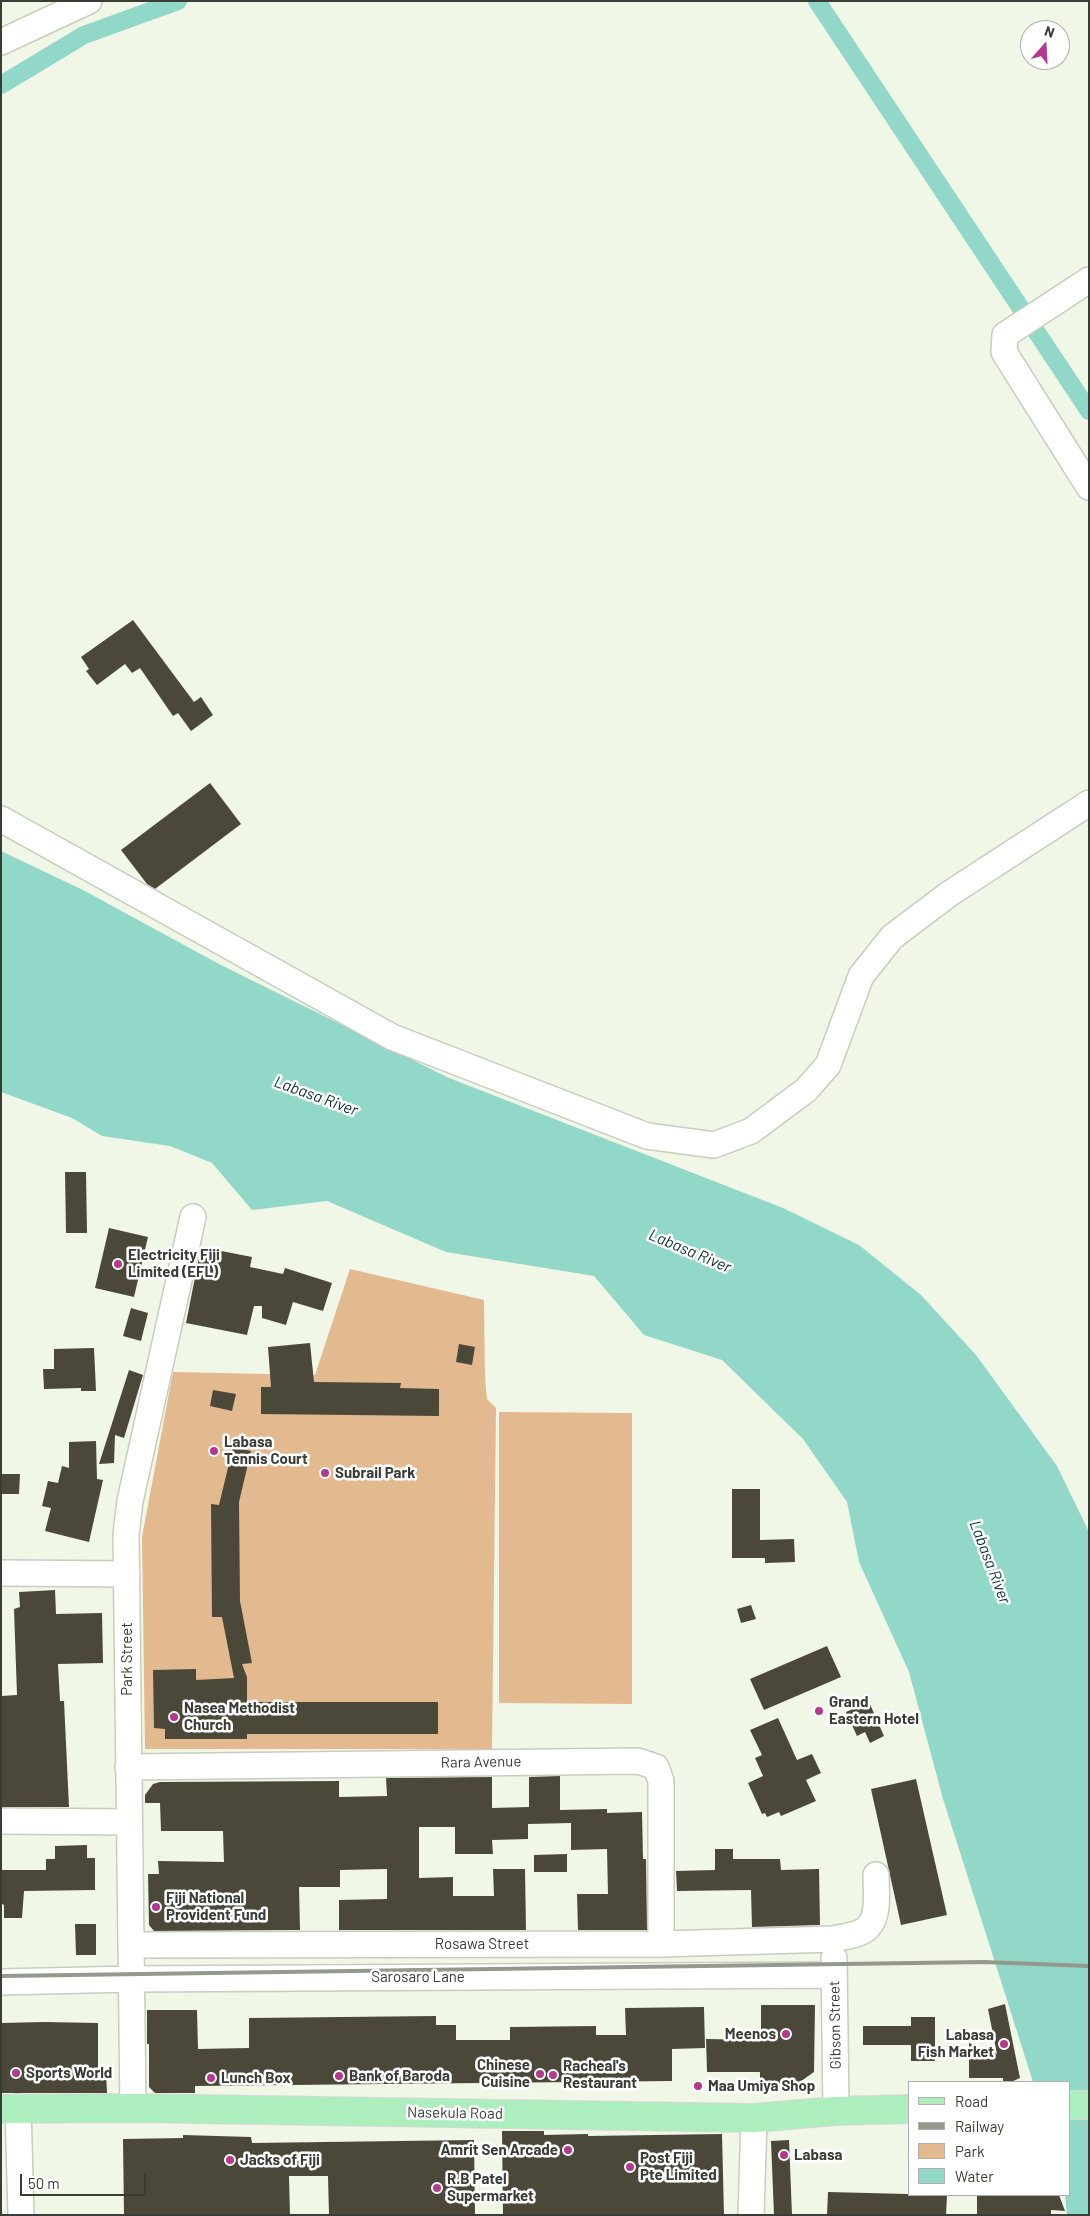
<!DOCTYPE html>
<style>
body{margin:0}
#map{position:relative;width:1090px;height:2216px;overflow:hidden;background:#f1f7e7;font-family:Barlow,sans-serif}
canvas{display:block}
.frame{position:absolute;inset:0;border:2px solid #3a3c36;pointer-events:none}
.legend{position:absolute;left:908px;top:2081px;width:162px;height:115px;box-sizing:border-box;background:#fff;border:1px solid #b0b1af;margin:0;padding:6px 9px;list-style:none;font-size:15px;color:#3a3c36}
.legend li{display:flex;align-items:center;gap:10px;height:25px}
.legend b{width:25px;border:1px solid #b0b1af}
.north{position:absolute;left:1020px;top:20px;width:50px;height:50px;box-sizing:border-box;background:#fff;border:1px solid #b0b1af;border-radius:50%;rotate:19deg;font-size:14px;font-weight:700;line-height:20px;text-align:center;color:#3a3c36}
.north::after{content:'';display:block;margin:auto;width:18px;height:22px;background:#b3398c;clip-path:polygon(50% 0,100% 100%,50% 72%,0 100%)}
.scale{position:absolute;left:20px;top:2174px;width:126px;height:22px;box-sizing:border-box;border:2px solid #3a3c36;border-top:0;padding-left:6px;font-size:15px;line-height:18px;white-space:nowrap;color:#3a3c36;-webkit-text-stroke:4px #fff;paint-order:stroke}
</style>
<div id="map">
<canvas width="1090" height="2216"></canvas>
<div class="frame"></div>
<ul class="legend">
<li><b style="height:6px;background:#adeebf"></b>Road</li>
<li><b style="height:6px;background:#94988d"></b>Railway</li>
<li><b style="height:14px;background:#e3b98f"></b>Park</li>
<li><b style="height:14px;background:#91d8c9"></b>Water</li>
</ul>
<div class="north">N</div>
<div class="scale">50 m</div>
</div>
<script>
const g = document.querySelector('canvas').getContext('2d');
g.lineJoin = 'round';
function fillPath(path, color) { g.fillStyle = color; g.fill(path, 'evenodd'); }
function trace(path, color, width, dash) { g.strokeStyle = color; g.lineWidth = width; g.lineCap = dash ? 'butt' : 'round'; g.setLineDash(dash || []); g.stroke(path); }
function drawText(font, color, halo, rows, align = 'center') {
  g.font = font + ' Barlow,sans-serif'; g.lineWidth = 5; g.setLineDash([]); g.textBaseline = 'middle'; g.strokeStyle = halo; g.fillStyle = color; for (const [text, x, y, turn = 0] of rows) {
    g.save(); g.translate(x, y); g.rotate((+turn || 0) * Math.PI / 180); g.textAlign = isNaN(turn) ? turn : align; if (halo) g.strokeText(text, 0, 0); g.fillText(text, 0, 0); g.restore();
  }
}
fillPath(new Path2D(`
 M350,1269L484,1300L485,1378L487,1399L496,1408L492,1749H145L142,1537L173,1372L315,1375Z
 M499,1412L632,1413V1704L499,1703Z`), '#e3b98f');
fillPath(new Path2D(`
 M1,851L83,890L219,964L449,1078L783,1208L859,1245L921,1295L976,1355L1057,1466L1089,1532V2215H1067L1065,2195H1069V2082H1033L943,1799L909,1672L859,1562L847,1502L803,1439L722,1360L644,1335L594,1276L446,1252L327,1201L252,1210L212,1163L170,1146L102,1136L72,1118L1,1092Z`), '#91d8c9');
trace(new Path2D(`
 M817,1L1089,411
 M1,85L84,35L178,1`), '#91d8c9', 18);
fillPath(new Path2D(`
 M133,620L194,702L201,697L213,715L191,731L178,713L173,716L140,668L132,673L125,664L97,685L86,671L89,669L81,657Z
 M210,783L241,824L155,889L147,884L121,850Z
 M65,1172H86L87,1233H66Z
 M109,1228L148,1237L134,1297L95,1288Z
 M201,1247L252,1257L250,1267L283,1274L285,1268L332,1283L323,1311L293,1302L286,1325L262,1318V1306H254L247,1335L186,1323Z
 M131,1308L148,1313L141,1341L123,1336Z
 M310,1343L314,1382L401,1383L400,1388L439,1389V1416L261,1414V1387H271L268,1347Z
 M459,1344L475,1347L472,1365L456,1362Z
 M94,1348L96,1391H81V1388L44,1389L43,1369H54V1349Z
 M129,1370L143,1375L124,1438L115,1435L114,1463L99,1464Z
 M213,1390L236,1394L232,1411L210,1406Z
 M96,1441L97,1479L103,1480L89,1542L45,1531L51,1508L42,1506L48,1481L58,1483L62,1466L69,1468V1442Z
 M233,1447L251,1451L239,1502L240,1601L252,1663L242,1664L247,1677V1702H438V1734H247V1739H165V1729L154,1728L153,1670L196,1669V1680L234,1678L222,1617H212L211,1504L219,1505Z
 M1,1474H20L19,1494H1Z
 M732,1489H760V1540L794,1539L795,1562L765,1563V1558H732Z
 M55,1590L56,1614L102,1613L103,1663L58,1664L60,1701H64L69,1807H1V1696L17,1695L14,1609L20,1607L19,1592Z
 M751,1605L756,1619L741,1623L737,1609Z
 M827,1646L841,1677L764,1710L750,1679Z
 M869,1702L884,1736L870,1743L865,1732L857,1736L846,1712Z
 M778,1718L797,1760L812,1754L821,1773L806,1780L816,1801L781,1816L779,1812L767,1817L765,1813L762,1814L748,1783L763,1776L755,1758L762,1755L750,1730Z
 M560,1776V1810L607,1809V1813L642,1812L643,1859H646L647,1930H578L577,1894H608L607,1849L571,1850V1823L528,1824V1839L492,1840L493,1854H455V1827H419V1878L453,1877V1896H494L493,1869H525L526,1930H339V1900L387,1899V1869L340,1870V1887H299L300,1930L154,1931L149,1925L148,1874H159L158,1861L224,1862L223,1831H161L160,1803H145V1795L153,1784L160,1782L339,1781V1797L387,1796L386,1778L492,1777V1808L529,1807V1777Z
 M916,1779L947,1915L901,1925L871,1789Z
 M87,1845V1858H95V1890L24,1891L22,1918H4V1905L2,1904L1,1870H46V1859H55V1846Z
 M715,1849H733V1859H780L781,1870L819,1869L820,1925L752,1927L751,1890L677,1891L676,1871L715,1870Z
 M567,1854V1872H534V1855Z
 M75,1924H96V1955H76Z
 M1005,2004L1020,2078L1011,2082H1003V2078H969V2043L997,2054L988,2009Z
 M761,2005H815L814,2072L797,2084L760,2083V2072H707L706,2039L761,2040Z
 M704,2007L705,2048L672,2049V2081L195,2086V2093H155L149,2087V2044H147V2010H197L198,2049L249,2048V2018L436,2016V2025H456V2040H510V2027L596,2026V2035H626L625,2008Z
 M911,2017H935V2061H911V2045H863V2026H911Z
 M44,2022L98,2023V2072H106L107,2093H1V2023Z
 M502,2131H544V2135L588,2134V2136L722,2134L724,2215H503Z
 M183,2135L251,2137L252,2143L474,2140L475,2215H329L328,2176H289L290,2215H124L123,2139L183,2138Z
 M789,2140L792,2215H774L771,2141Z
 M828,2192L947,2195L946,2215H827Z
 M977,2195H1059L1065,2211L1051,2210V2215H977Z`), '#4b483a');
const minor = new Path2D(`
 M1,42L89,1
 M1089,280L1005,335L1004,352L1089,487
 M1,819L392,1037L647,1136L714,1145L751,1131L806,1090L828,1065L861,976L892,937L949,894L1089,803
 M1,1573L127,1574
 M128,1767L638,1761L656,1767L661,1781V1944
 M1,1821L129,1822
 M131,1945L661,1944L834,1939C842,1937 853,1936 861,1932C881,1923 876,1893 876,1875
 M834,1958L836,2111
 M1,1982L131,1979L834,1975
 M18,2107L21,2215
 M133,2108L126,1535L130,1501L193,1217
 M751,2215L754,2118`);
const major = new Path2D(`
 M1069,2105H1089
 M1,2109L133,2108L754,2118L836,2111L909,2109`);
trace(minor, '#c8cdbe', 28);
trace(major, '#d8d8d7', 30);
trace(minor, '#fff', 25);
trace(major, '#adeebf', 28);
trace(new Path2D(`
 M1,1976L984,1962L1089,1966`), '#94988d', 4);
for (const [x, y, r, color] of [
 [118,1264,5,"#b3398c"],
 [214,1451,5,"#b3398c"],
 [325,1473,5,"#b3398c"],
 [819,1711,5,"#b3398c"],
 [174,1717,5,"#b3398c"],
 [156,1907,5,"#b3398c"],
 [786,2034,5,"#b3398c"],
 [1004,2044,5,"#b3398c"],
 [16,2073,5,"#b3398c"],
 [540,2074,5,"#b3398c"],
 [553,2075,5,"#b3398c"],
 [339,2076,5,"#b3398c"],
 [211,2078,5,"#b3398c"],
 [698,2086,5,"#b3398c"],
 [568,2150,5,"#b3398c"],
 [784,2155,5,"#b3398c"],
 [230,2160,5,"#b3398c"],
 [630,2167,5,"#b3398c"],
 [437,2188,5,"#b3398c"]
]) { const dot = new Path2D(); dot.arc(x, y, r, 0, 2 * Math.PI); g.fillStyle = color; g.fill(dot); trace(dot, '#fff', 2); }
drawText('bold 15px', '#3a3c36', '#fff', [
 ["Electricity Fiji",128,1255],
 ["Limited (EFL)",128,1272],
 ["Labasa",224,1442],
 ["Tennis Court",224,1459],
 ["Subrail Park",335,1473],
 ["Grand",829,1702],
 ["Eastern Hotel",829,1719],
 ["Nasea Methodist",184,1708],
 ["Church",184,1725],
 ["Fiji National",166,1898],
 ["Provident Fund",166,1915],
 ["Meenos",776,2034,"right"],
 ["Labasa",994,2035,"right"],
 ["Fish Market",994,2052,"right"],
 ["Chinese",530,2065,"right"],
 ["Cuisine",530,2082,"right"],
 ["Racheal's",563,2066],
 ["Restaurant",563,2083],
 ["Sports World",26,2073],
 ["Bank of Baroda",349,2076],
 ["Lunch Box",221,2078],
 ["Maa Umiya Shop",708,2086],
 ["Amrit Sen Arcade",558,2150,"right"],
 ["Labasa",794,2155],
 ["Post Fiji",640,2158],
 ["Pte Limited",640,2175],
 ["Jacks of Fiji",240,2160],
 ["R.B Patel",447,2179],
 ["Supermarket",447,2196]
], 'left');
drawText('15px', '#3a3c36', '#fff', [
 ["Park Street",127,1659,-90],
 ["Rara Avenue",481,1762,-1],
 ["Rosawa Street",482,1944],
 ["Sarosaro Lane",418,1977],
 ["Gibson Street",835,2025,-91],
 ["Nasekula Road",455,2113,1]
]);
drawText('italic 16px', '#11342e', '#fff', [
 ["Labasa River",316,1096,20],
 ["Labasa River",690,1251,23],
 ["Labasa River",990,1562,69]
]);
</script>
